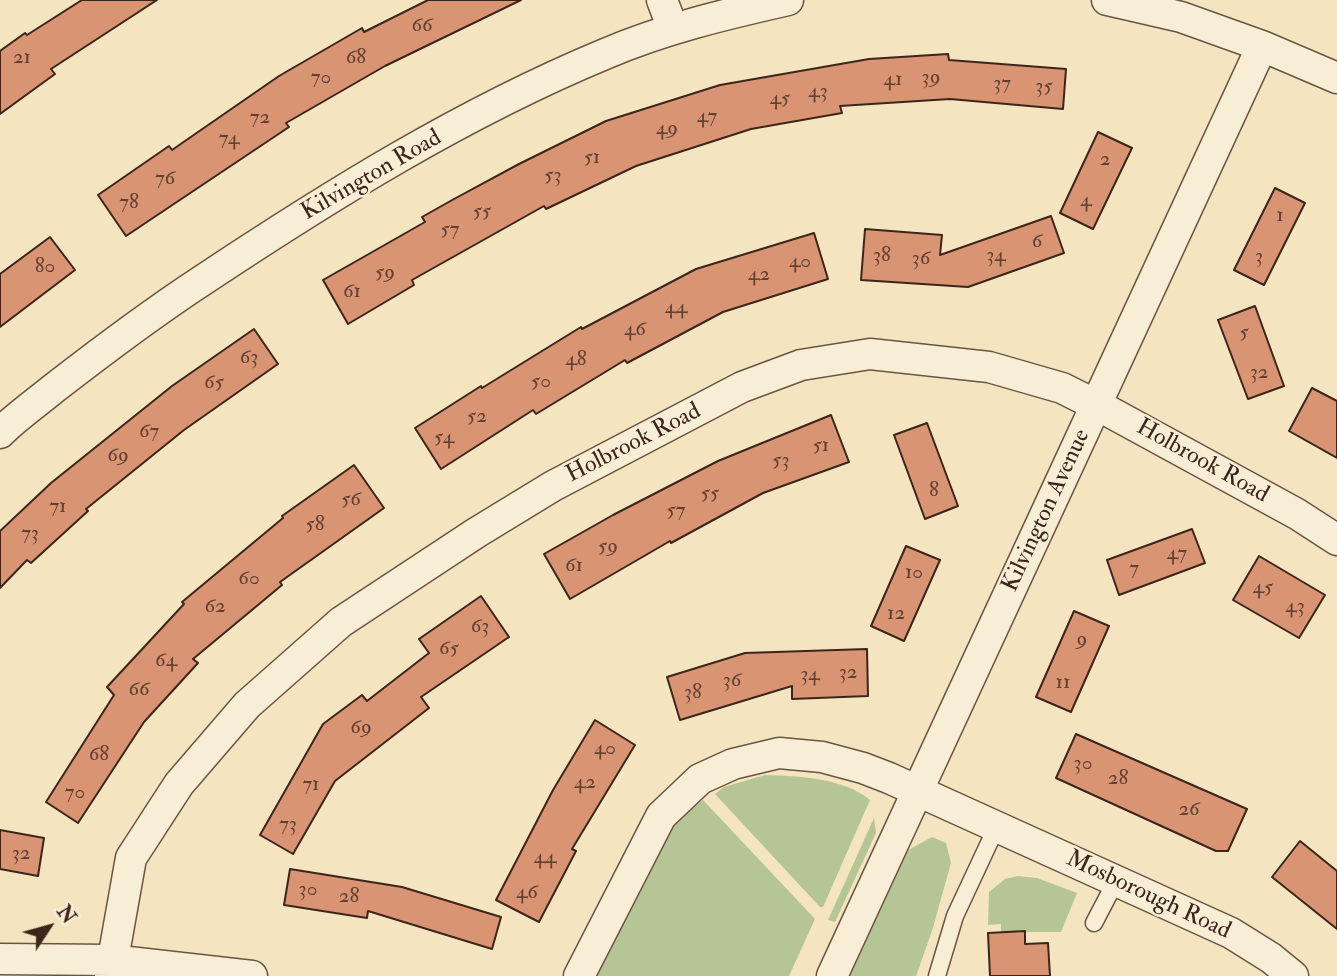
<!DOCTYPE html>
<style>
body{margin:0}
#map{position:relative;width:1337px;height:976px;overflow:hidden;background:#f4e4bf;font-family:"IM FELL Double Pica",serif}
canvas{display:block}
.north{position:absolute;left:14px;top:892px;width:70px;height:70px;-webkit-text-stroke:5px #f8edd5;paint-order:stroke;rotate:54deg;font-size:19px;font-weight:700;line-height:28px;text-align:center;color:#3c251b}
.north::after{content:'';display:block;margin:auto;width:24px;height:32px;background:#3c251b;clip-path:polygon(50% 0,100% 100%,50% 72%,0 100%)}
</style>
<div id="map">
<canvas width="1337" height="976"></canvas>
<div class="north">N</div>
</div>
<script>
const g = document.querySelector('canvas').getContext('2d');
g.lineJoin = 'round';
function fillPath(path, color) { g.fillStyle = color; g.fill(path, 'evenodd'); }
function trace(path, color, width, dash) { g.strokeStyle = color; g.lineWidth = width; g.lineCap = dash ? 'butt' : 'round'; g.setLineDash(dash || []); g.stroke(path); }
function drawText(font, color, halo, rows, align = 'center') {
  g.font = font + ' "IM FELL Double Pica",serif'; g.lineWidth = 5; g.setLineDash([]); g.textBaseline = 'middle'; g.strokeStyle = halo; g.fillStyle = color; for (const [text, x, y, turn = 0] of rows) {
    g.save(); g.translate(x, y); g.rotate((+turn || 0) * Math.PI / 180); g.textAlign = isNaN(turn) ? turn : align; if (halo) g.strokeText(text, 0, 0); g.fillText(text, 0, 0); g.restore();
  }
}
fillPath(new Path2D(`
 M765,775C799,776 844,778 870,800L823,907H820L715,794L724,787Z
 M703,800L815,919L789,976H588L675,821Z
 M874,818L876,833L835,922L828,920Z
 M932,837L946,843L951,863L932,931L916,976H846L903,853Z
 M1018,876L1037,878L1077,893L1061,932H1001V924L988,925L989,892L1005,879Z`), '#b6c596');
const building = new Path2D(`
 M82,0H157L51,69L55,74L0,114V51L25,33L27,35Z
 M428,0H521L385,66L286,123L289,127L126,236L98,195L169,146L172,150L279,76L362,28L364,32Z
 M948,54L949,60L1066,69L1063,109L950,99L840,106L842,113L751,129L636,166L546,209L544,206L412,280L414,285L348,324L323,280L425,222L422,217L454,199L519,164L606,121L720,85L869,59Z
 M1098,132L1132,148L1093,229L1060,213Z
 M1275,188L1305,203L1264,285L1234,270Z
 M1051,216L1064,253L968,287L861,280L865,229L942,235L940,255Z
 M814,233L828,279L723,312L627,363L625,360L536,414L533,410L441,469L415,428L481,386L482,388L581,327L582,329L696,269Z
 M50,237L75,270L0,327V274Z
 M1255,306L1284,386L1248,399L1218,320Z
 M254,329L278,364L184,430L86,509L88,511L31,563L27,560L0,588V531L51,483L172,386Z
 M1312,388L1337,401V458L1289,431Z
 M831,415L849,462L763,493L671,543L670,541L570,599L544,554L613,515L718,461Z
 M927,423L958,506L925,519L894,435Z
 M354,465L384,508L280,582L282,585L193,659L198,663L144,722L78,823L46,802L114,695L107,687L184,604L182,602L283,518L282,516Z
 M1192,529L1205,563L1119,595L1107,560Z
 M906,546L940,560L904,641L871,626Z
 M1259,556L1325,595L1299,638L1233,600Z
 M481,596L509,637L421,697L429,708L335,781L293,854L260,835L323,724L362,695L367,701L429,653L419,639Z
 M1074,611L1109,626L1071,712L1036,697Z
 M867,649L868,696L792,699V686L680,720L667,677L745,653Z
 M595,720L635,745L572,849L576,851L539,922L496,900L553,790Z
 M1076,734L1247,809L1228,851H1216L1056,778Z
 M0,830L44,838L38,876L0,869Z
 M1300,841L1337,871V929L1272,877Z
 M290,869L402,887L501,917L492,949L368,911L367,918L284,905Z
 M1025,931V944L1048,943L1050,976H990L988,933Z`);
fillPath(building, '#d99474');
trace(building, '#3c251b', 2);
const service = new Path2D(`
 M1094,923L1117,879
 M937,976L955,916L997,826`);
const minor = new Path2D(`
 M662,0L673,29
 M1107,0L1181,17L1262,46L1337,78
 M0,433C16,417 36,403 53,389C102,351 151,314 203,280C331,195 463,113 605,54C663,29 726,14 788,0
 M0,959L111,960L252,976
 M110,976L131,858L179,784L247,705L341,622L476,533L553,486L742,387L801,365L870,354L989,367L1062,388L1110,412L1297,514L1337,540
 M579,976L661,816L700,779L733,764L779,753L822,757L863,768L889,778L1231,933L1271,958L1293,976
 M832,976L1262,46`);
trace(service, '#6a5544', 19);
trace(minor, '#6a5544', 33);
trace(service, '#f8edd5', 16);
trace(minor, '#f8edd5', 30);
drawText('21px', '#634131', null, [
 ["66",422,26],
 ["21",22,58],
 ["68",356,58],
 ["70",321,78],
 ["39",931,78],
 ["41",893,80],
 ["37",1002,84],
 ["35",1044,87],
 ["43",818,92],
 ["45",780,99],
 ["47",707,117],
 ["72",260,118],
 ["49",667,129],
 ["74",229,139],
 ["51",592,158],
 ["2",1105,160],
 ["53",553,176],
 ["76",165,179],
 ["4",1086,201],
 ["78",129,203],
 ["55",482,212],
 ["1",1280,216],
 ["57",450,230],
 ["6",1037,242],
 ["38",882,256],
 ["34",996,256],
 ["3",1259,257],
 ["36",921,259],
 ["40",800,262],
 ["80",45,267],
 ["59",385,273],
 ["42",759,275],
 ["61",352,292],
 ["44",676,308],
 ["46",635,330],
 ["5",1244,333],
 ["63",249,358],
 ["48",576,360],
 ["32",1259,373],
 ["50",541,382],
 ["65",214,383],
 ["52",477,417],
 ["67",149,432],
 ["54",444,438],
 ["51",821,446],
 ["69",118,456],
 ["53",781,461],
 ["8",934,491],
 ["55",710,494],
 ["56",351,500],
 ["71",58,507],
 ["57",676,511],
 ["58",315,525],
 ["73",30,534],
 ["59",608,547],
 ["47",1177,554],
 ["61",574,566],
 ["7",1134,569],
 ["10",914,573],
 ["60",249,579],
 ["45",1263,588],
 ["62",215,607],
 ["43",1295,607],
 ["12",896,614],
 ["63",480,627],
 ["9",1082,640],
 ["65",449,649],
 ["64",166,661],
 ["32",848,673],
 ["34",810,675],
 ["36",732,681],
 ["11",1063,683],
 ["66",139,690],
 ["38",693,693],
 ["69",361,728],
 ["40",605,749],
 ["68",99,755],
 ["30",1083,764],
 ["28",1118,779],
 ["42",585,783],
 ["71",311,785],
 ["70",75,793],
 ["26",1189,810],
 ["73",288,825],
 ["32",21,854],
 ["44",545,858],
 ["30",308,890],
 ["46",527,893],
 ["28",349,897]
]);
drawText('24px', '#3c251b', '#f8edd5', [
 ["Kilvington Road",372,176,-30],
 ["Holbrook Road",634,444,-27],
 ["Holbrook Road",1202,462,29],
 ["Kilvington Avenue",1047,511,-65],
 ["Mosborough Road",1148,896,25]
]);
</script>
